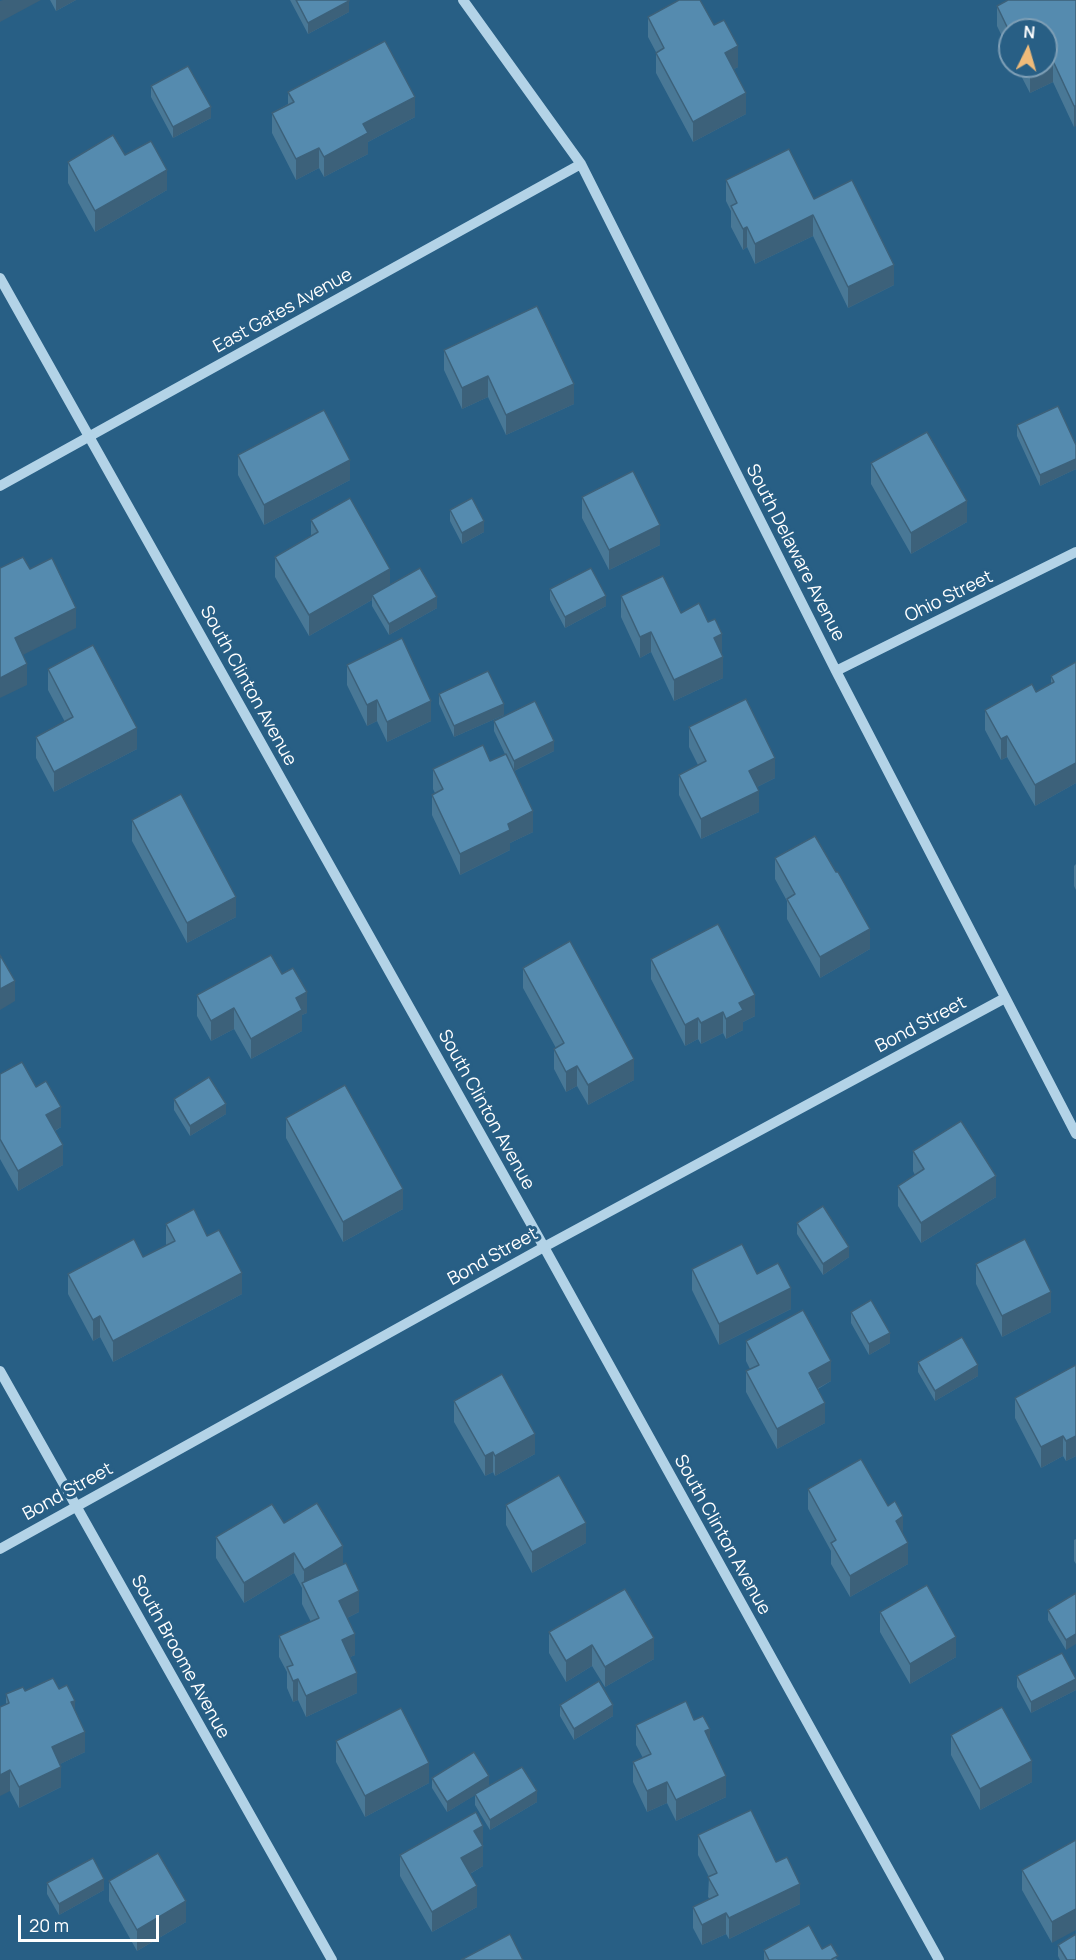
<!DOCTYPE html>
<style>
body{margin:0}
#map{position:relative;width:1076px;height:1960px;overflow:hidden;background:#285f85;font-family:Manrope,sans-serif}
canvas{display:block}
.north{position:absolute;left:998px;top:18px;width:60px;height:60px;box-sizing:border-box;background:#285f85;border:2px solid #7e9fb6;border-radius:50%;rotate:5deg;font-size:16px;font-weight:700;line-height:24px;text-align:center;color:#fff}
.north::after{content:'';display:block;margin:auto;width:21px;height:27px;background:#efbb7a;clip-path:polygon(50% 0,100% 100%,50% 72%,0 100%)}
.scale{position:absolute;left:18px;top:1915px;width:141px;height:27px;box-sizing:border-box;border:3px solid #fff;border-top:0;padding-left:8px;font-size:18px;line-height:21px;white-space:nowrap;color:#fff;-webkit-text-stroke:4px #285f85;paint-order:stroke}
</style>
<div id="map">
<canvas width="1076" height="1960"></canvas>
<div class="north">N</div>
<div class="scale">20 m</div>
</div>
<script>
const g = document.querySelector('canvas').getContext('2d');
g.lineJoin = 'round';
function trace(path, color, width, dash) { g.strokeStyle = color; g.lineWidth = width; g.lineCap = dash ? 'butt' : 'round'; g.setLineDash(dash || []); g.stroke(path); }
function fillPath(path, color) { g.fillStyle = color; g.fill(path, 'evenodd'); }
function drawText(font, color, halo, rows, align = 'center') {
  g.font = font + ' Manrope,sans-serif'; g.lineWidth = 6; g.setLineDash([]); g.textBaseline = 'middle'; g.strokeStyle = halo; g.fillStyle = color; for (const [text, x, y, turn = 0] of rows) {
    g.save(); g.translate(x, y); g.rotate((+turn || 0) * Math.PI / 180); g.textAlign = isNaN(turn) ? turn : align; if (halo) g.strokeText(text, 0, 0); g.fillText(text, 0, 0); g.restore();
  }
}
trace(new Path2D(`
 M463,0L581,164L836,671L1076,1134
 M0,278L544,1247L939,1960
 M0,486L581,164
 M836,671L1076,552
 M0,1371L332,1960
 M0,1549L544,1247L1005,998`), '#b3d3e7', 10);
fillPath(new Path2D(`
 M50,0H76L56,11Z
 M290,0H349V12L308,34Z
 M1076,0L1074,127L1053,82L1030,93L1016,66H1046L1010,30V53L997,26V6Z
 M648,17L714,25L738,67L734,69L746,114L693,142L656,73V52L648,37Z
 M151,86L211,118L173,138L151,97Z
 M288,92L415,117L368,142V154L324,177L319,168L296,180L272,133V113L288,104Z
 M125,155L167,190L95,232L68,183V162Z
 M726,180L814,199L894,285L848,308L813,236L755,264L747,247L743,250L731,227V211L726,201Z
 M444,350L574,404L506,435L488,397L462,409L444,370Z
 M1017,425L1076,445V469L1040,486L1017,436Z
 M238,455L350,480L264,525L238,475Z
 M871,463L967,522L911,554L871,484Z
 M582,497L660,545L609,570L582,518Z
 M450,510L484,532L462,544L450,521Z
 M311,520L390,585L437,608L389,635L372,606V600L309,636L275,577V557L311,536Z
 M550,589L606,606L565,628L550,600Z
 M621,596L722,655L723,678L674,701L651,652L640,658L621,617Z
 M1076,662V783L1035,806L1007,757L1001,760L985,730V710L1036,692L1051,684V676Z
 M347,665L431,721L387,742L377,721L367,726L347,685Z
 M48,669L137,749L54,792L36,758V737L65,722L48,690Z
 M439,694L504,715L454,737L439,704Z
 M494,721L554,751L514,771L533,832L510,843V850L460,875L432,815V795L435,793L433,789V769L490,761L505,754L494,731Z
 M689,727L775,778L757,787L759,812L701,839L679,795V775L698,765L689,747Z
 M132,820L236,917L187,943L132,841Z
 M775,858L870,949L820,978L787,919V901L775,879Z
 M1076,864V890L1074,886V866Z
 M651,959L755,1016L743,1022V1030L726,1039L723,1033L701,1044L698,1039L685,1046L651,979Z
 M523,968L634,1080L588,1105L577,1086L566,1092L554,1069V1049L556,1048L523,988Z
 M282,974L307,1013L302,1015V1031L251,1059L234,1029L211,1041L197,1016V995Z
 M0,1074L61,1127L55,1131L63,1165L18,1191L0,1159Z
 M174,1099L226,1114L190,1136L174,1110Z
 M286,1118L403,1209L343,1242L286,1138Z
 M913,1151L996,1197L921,1243L898,1206V1186L915,1175L913,1171Z
 M797,1223L849,1257L823,1275L797,1234Z
 M166,1224L207,1236L242,1294L113,1362L100,1337L93,1341L68,1294V1274L143,1257L166,1245Z
 M976,1264L1051,1312L1002,1337L976,1284Z
 M692,1269L757,1274L791,1309L719,1345L692,1290Z
 M851,1312L890,1343L869,1355L851,1323Z
 M746,1341L831,1381L818,1389L825,1423L777,1449L746,1392V1371L750,1369L746,1361Z
 M918,1362L978,1376L935,1401L918,1372Z
 M1076,1365V1456L1066,1461L1063,1456L1041,1468L1015,1418V1398Z
 M454,1401L535,1454L495,1476L493,1472L485,1476L454,1422Z
 M808,1489L903,1534L908,1564L850,1597L831,1564V1551L808,1509Z
 M506,1505L586,1543L532,1573L506,1525Z
 M284,1523L343,1564L359,1612L347,1618L355,1655L350,1657L357,1693L306,1717L298,1700L293,1702L287,1688V1672L279,1657V1636L311,1622L302,1604V1588L294,1573L244,1603L216,1558V1537Z
 M1076,1539V1564L1074,1561V1540Z
 M1076,1593L1066,1650L1048,1620V1610Z
 M880,1612L956,1657L910,1684L880,1632Z
 M549,1632L654,1659L605,1687L592,1666L566,1682L549,1653Z
 M1017,1676L1076,1679V1690L1031,1713L1017,1687Z
 M59,1689L75,1712L85,1752L60,1764L61,1787L19,1808L10,1791L0,1707L6,1704V1694L25,1691Z
 M560,1705L613,1716L574,1740L560,1716Z
 M694,1720L710,1742L726,1797L676,1821L667,1803L647,1812L633,1782V1762L643,1758L636,1745V1725Z
 M951,1735L1032,1782L980,1810L951,1755Z
 M336,1741L429,1783L365,1817L336,1762Z
 M432,1778L489,1786L537,1802L490,1830L475,1805V1795L447,1812L432,1788Z
 M483,1826V1866L470,1874L477,1907L432,1932L400,1876V1855Z
 M698,1835L776,1862L800,1904L729,1939L726,1934L702,1945L693,1928V1907L710,1899L708,1897L709,1877L698,1855Z
 M1076,1840L1052,1943L1022,1890V1870Z
 M109,1881L186,1922L137,1951L109,1901Z
 M47,1883L104,1890L59,1915L47,1894Z
 M1058,1945L1076,1960H1060L1058,1956Z
 M822,1949L838,1960H764V1950Z`), '#497896');
fillPath(new Path2D(`
 M3,0H41L0,22V1Z
 M56,0H76L56,11Z
 M349,1V12L308,34V23Z
 M738,46V67L725,74V53Z
 M1053,61V82L1030,93V73L1043,66H1046V65Z
 M746,93V114L693,142V122Z
 M415,97V117L368,142V154L324,177V157L363,124Z
 M1074,106H1076V126L1074,127Z
 M211,107V118L173,138V127Z
 M319,148V168L296,180V159Z
 M167,170V190L95,232V211Z
 M813,215V236L755,264V244Z
 M747,227V247L743,250V229Z
 M894,265V285L848,308V287Z
 M488,376V397L462,409V388Z
 M574,384V404L506,435V415Z
 M1076,459V469L1040,486V475Z
 M350,460V480L264,525V505Z
 M967,501V522L911,554V533Z
 M484,521V532L462,544V533Z
 M660,525V545L609,570V550Z
 M390,569V590L372,595V600L309,636V615Z
 M606,596V606L565,628V617Z
 M437,597V608L389,635V624Z
 M76,608V628L15,659V638Z
 M651,632V652L640,658V637Z
 M722,634V655L714,638Z
 M723,657V678L674,701V680Z
 M27,664V685L0,698V678Z
 M377,700V721L367,726V705Z
 M431,701V721L387,742V722Z
 M504,704V715L454,737V726Z
 M137,728V749L54,792V772Z
 M1007,736V757L1001,760V739Z
 M554,741V751L514,771V761Z
 M775,758V778L749,791V771Z
 M1076,763V783L1035,806V785Z
 M759,791V812L701,839V819Z
 M533,811V832L510,843V850L460,875V854L508,824Z
 M236,897V917L187,943V923Z
 M870,929V949L820,978V957Z
 M15,981V1001L0,1010V989Z
 M307,992V1013L302,1015V1031L251,1059V1039L296,998Z
 M755,995V1016L743,1022V1030L726,1039V1019L739,1003Z
 M234,1008V1029L211,1041V1021Z
 M723,1012V1033L701,1044V1023Z
 M698,1018V1039L685,1046V1025Z
 M634,1059V1080L588,1105V1085Z
 M577,1066V1086L566,1092V1072Z
 M226,1104V1114L190,1136V1126Z
 M61,1107V1127L46,1136V1115Z
 M63,1145V1165L18,1191V1171Z
 M996,1176V1197L921,1243V1223Z
 M403,1189V1209L343,1242V1222Z
 M849,1247V1257L823,1275V1264Z
 M242,1273V1294L113,1362V1341Z
 M791,1288V1309L719,1345V1324Z
 M1051,1292V1312L1002,1337V1316Z
 M100,1316V1337L93,1341V1320Z
 M890,1333V1343L869,1355V1344Z
 M831,1361V1381L809,1393V1373Z
 M978,1365V1376L935,1401V1391Z
 M825,1403V1423L777,1449V1429Z
 M535,1434V1454L495,1476V1456Z
 M1063,1436V1456L1041,1468V1447Z
 M1076,1436V1456L1066,1461V1441Z
 M493,1452V1472L485,1476V1456Z
 M903,1516V1536L896,1521Z
 M586,1523V1543L532,1573V1552Z
 M908,1543V1564L850,1597V1576Z
 M343,1546V1567L304,1587V1570Z
 M294,1553V1573L244,1603V1583Z
 M359,1591V1612L339,1622V1601Z
 M355,1634V1655L342,1661V1640Z
 M1076,1634V1644L1066,1650V1640Z
 M956,1637V1657L910,1684V1664Z
 M654,1638V1659L605,1687V1667Z
 M592,1645V1666L566,1682V1661Z
 M357,1673V1693L306,1717V1696Z
 M298,1679V1700L293,1702V1681Z
 M1076,1679V1690L1031,1713V1702Z
 M75,1701V1721L71,1702Z
 M613,1705V1716L574,1740V1729Z
 M710,1729V1749L705,1731Z
 M85,1732V1752L52,1768V1747Z
 M1032,1761V1782L980,1810V1789Z
 M429,1763V1783L365,1817V1796Z
 M61,1767V1787L19,1808V1787Z
 M10,1770V1791L0,1796V1775Z
 M489,1776V1787L447,1812V1802Z
 M726,1776V1797L676,1821V1800Z
 M667,1782V1803L647,1812V1791Z
 M537,1791V1802L490,1830V1820Z
 M483,1826V1866L461,1879V1858L474,1831Z
 M104,1879V1890L59,1915V1904Z
 M800,1884V1904L729,1939V1918Z
 M477,1886V1907L432,1932V1912Z
 M186,1901V1922L137,1951V1930Z
 M1076,1909V1930L1052,1943V1922Z
 M726,1913V1934L702,1945V1925Z`), '#3c617a');
const building = new Path2D(`
 M296,0H349V1L308,23Z
 M679,0H700L714,25L724,20L738,46L725,53L746,93L693,122L656,53L664,48L648,17Z
 M1008,0H1076V106H1074L1053,61L1046,65V30H1010V33L997,6Z
 M385,41L415,97L363,124L368,133L324,157L319,148L296,159L272,113L294,102L288,92Z
 M188,66L211,107L173,127L151,86Z
 M1026,66H1043L1030,73Z
 M113,135L125,155L151,141L167,170L95,211L68,162Z
 M789,149L814,199L852,180L894,265L848,287L813,215L755,244L747,227L743,229L731,206L737,203L726,180Z
 M537,306L574,384L506,415L488,376L462,388L444,350Z
 M1058,406L1076,445V459L1040,475L1017,425Z
 M324,410L350,460L264,505L238,455Z
 M927,432L967,501L911,533L871,463Z
 M633,471L660,525L609,550L582,497Z
 M350,498L390,569L309,615L275,557L318,532L311,520Z
 M472,498L484,521L462,533L450,510Z
 M23,557L30,569L52,558L76,608L15,638L27,664L0,678V568Z
 M420,568L437,597L389,624L372,595Z
 M591,568L606,596L565,617L550,589Z
 M663,576L681,613L699,603L708,622L715,619L722,634L714,638L723,657L674,680L651,632L640,637L621,596Z
 M402,638L431,701L387,722L377,700L367,705L347,665Z
 M93,645L137,728L54,772L36,737L73,717L48,669Z
 M1076,662V763L1035,785L1007,736L1001,739L985,710L1032,684L1036,692L1054,682L1051,676Z
 M488,671L504,704L454,726L439,694Z
 M746,699L775,758L749,771L759,791L701,819L679,775L706,761L689,727Z
 M535,701L554,741L514,761L494,721Z
 M483,745L490,761L506,754L533,811L508,824L510,830L460,854L432,795L443,789L433,769Z
 M181,794L236,897L187,923L132,820Z
 M815,836L836,872H838L870,929L820,957L787,899L795,894L775,858Z
 M718,924L755,995L739,1003L743,1010L726,1019L723,1012L701,1023L698,1018L685,1025L651,959Z
 M570,941L634,1059L588,1085L577,1066L566,1072L554,1049L564,1043L523,968Z
 M0,955L15,981L0,989Z
 M271,955L282,974L293,968L307,992L296,998L302,1010L251,1039L234,1008L211,1021L197,995Z
 M22,1062L36,1087L46,1081L61,1107L46,1115L63,1145L18,1171L0,1139V1074Z
 M209,1077L226,1104L190,1126L174,1099Z
 M345,1085L403,1189L343,1222L286,1118Z
 M961,1121L996,1176L921,1223L898,1186L924,1169L913,1151Z
 M823,1206L849,1247L823,1264L797,1223Z
 M194,1209L207,1236L219,1230L242,1273L113,1341L100,1316L93,1320L68,1274L134,1239L143,1257L175,1241L166,1224Z
 M1025,1239L1051,1292L1002,1316L976,1264Z
 M742,1244L757,1274L778,1263L791,1288L719,1324L692,1269Z
 M871,1300L890,1333L869,1344L851,1312Z
 M803,1310L831,1361L809,1373L825,1403L777,1429L746,1371L759,1365L746,1341Z
 M962,1337L978,1365L935,1391L918,1362Z
 M1076,1365V1436L1066,1441L1063,1436L1041,1447L1015,1398Z
 M502,1374L535,1434L495,1456L493,1452L485,1456L454,1401Z
 M861,1459L888,1506L895,1501L903,1516L896,1521L908,1543L850,1576L831,1543L836,1540L808,1489Z
 M559,1475L586,1523L532,1552L506,1505Z
 M317,1503L343,1546L304,1570L294,1553L244,1583L216,1537L272,1504L284,1523Z
 M346,1563L359,1591L339,1601L355,1634L342,1640L357,1673L306,1696L298,1679L293,1681L287,1667L293,1665L279,1636L319,1618L302,1583Z
 M927,1585L956,1637L910,1664L880,1612Z
 M625,1589L654,1638L605,1667L592,1645L566,1661L549,1632Z
 M1076,1593V1634L1066,1640L1048,1610Z
 M1062,1653L1076,1679L1031,1702L1017,1676Z
 M53,1678L59,1689L67,1685L75,1701L71,1702L85,1732L52,1747L61,1767L19,1787L10,1770L0,1775V1707L9,1703L6,1694L23,1687L25,1691Z
 M599,1681L613,1705L574,1729L560,1705Z
 M686,1701L694,1720L703,1716L710,1729L705,1731L726,1776L676,1800L667,1782L647,1791L633,1762L651,1754L636,1725Z
 M1002,1707L1032,1761L980,1789L951,1735Z
 M401,1708L429,1763L365,1796L336,1741Z
 M474,1752L489,1776L447,1802L432,1778Z
 M522,1767L537,1791L490,1820L475,1794Z
 M751,1810L776,1862L787,1857L800,1884L729,1918L726,1913L702,1925L693,1907L718,1895L708,1877L717,1873L698,1835Z
 M476,1812L483,1826L474,1831L483,1846L461,1858L477,1886L432,1912L400,1855Z
 M1076,1840V1909L1052,1922L1022,1870Z
 M158,1853L186,1901L137,1930L109,1881Z
 M93,1858L104,1879L59,1904L47,1883Z
 M809,1925L822,1949L831,1944L838,1956L832,1959L833,1960H769L764,1950Z
 M510,1934L523,1960H461Z
 M1076,1934V1960H1067L1058,1945Z`);
fillPath(building, '#558baf');
trace(building, '#3c617a', 1.5);
drawText('18px', '#fff', '#285f85', [
 ["East Gates Avenue",283,311,-29],
 ["South Delaware Avenue",795,553,63],
 ["Ohio Street",949,597,-26],
 ["South Clinton Avenue",248,686,61],
 ["Bond Street",921,1025,-28],
 ["South Clinton Avenue",486,1110,61],
 ["Bond Street",493,1257,-29],
 ["Bond Street",68,1492,-29],
 ["South Clinton Avenue",722,1535,61],
 ["South Broome Avenue",180,1657,61]
]);
</script>
